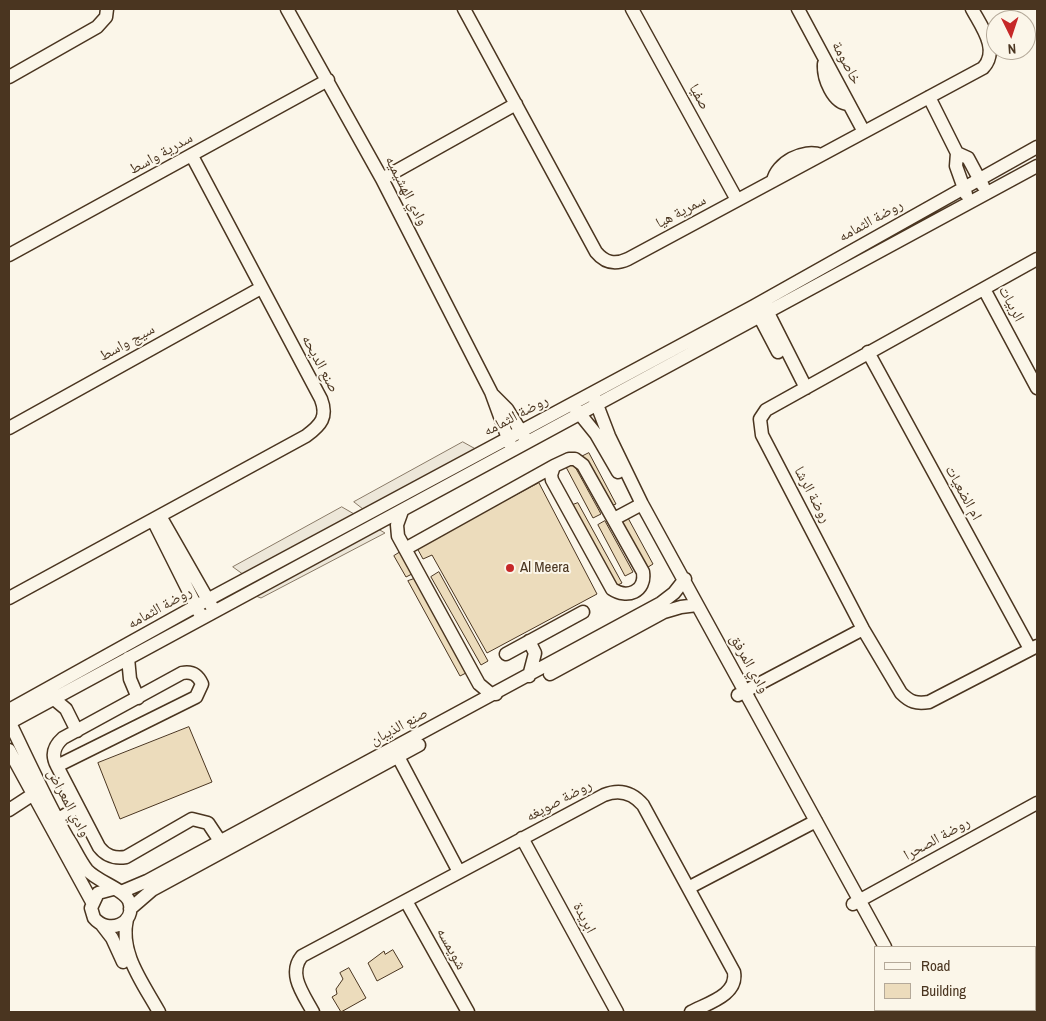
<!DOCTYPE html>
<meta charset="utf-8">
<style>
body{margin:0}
#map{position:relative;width:1046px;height:1021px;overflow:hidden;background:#fbf6e9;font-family:"Archivo Narrow",sans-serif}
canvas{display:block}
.frame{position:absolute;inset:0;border:10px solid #4a3520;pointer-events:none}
.legend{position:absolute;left:874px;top:946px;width:162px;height:65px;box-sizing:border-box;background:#fbf6e9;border:1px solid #b4a999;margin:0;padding:6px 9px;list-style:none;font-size:15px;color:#4a3520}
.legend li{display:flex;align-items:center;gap:10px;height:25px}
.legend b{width:25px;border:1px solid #b4a999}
.north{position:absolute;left:986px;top:10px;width:50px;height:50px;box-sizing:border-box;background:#fbf6e9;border:1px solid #b4a999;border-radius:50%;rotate:176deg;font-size:14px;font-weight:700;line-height:20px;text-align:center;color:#4a3520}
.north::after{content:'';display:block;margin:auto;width:18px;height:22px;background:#c62828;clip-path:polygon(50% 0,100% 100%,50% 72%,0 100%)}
</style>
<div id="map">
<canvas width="1046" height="1021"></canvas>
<div class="frame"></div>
<ul class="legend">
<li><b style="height:6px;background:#fbf6e9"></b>Road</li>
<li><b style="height:14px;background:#ecdcbc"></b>Building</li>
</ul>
<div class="north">N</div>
</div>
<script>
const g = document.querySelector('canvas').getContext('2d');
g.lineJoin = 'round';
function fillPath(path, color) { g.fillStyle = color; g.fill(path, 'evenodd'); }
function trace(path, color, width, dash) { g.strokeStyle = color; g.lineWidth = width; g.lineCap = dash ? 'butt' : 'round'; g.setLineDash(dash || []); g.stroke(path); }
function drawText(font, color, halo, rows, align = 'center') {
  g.font = font + ' "Archivo Narrow","Noto Naskh Arabic",sans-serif'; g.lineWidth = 4; g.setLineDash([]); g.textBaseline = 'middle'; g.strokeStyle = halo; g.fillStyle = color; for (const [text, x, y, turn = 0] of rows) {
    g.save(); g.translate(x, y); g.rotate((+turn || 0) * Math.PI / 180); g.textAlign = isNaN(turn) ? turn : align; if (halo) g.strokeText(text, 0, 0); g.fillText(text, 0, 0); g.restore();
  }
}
const parking = new Path2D(`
 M463,442L481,452L368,513L354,502Z
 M342,507L361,518L244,575L233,567Z
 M373,526L385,533L261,598L248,593Z`);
fillPath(parking, '#ede7d9');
trace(parking, '#887966', 1);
const building = new Path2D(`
 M589,453L616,504L608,507L581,457Z
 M573,463L601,514L593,518L566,467Z
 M539,483L597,594L487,653L432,555L423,559L417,548Z
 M578,503L622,583L614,587L570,506Z
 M628,518L653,564L645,569L619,522Z
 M605,521L633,572L625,576L598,525Z
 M402,551L414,573L406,577L394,556Z
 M439,572L488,661L481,665L431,577Z
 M417,578L468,672L460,676L408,581Z
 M189,727L212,782L120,819L98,763Z
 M393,950L403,967L377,981L368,963L384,951L385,954Z
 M349,968L366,998L341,1012L332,997L337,994L336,989L343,979L340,973Z`);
fillPath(building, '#ecdcbc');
trace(building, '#4a3520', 1);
const minor = new Path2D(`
 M287,9L382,179L491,392L510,444
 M464,9L596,252C605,263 615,265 628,259L983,68C1000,50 981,26 972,9
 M632,9L737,200
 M798,9L864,132
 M824,64C823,78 833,104 849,104
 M9,77L97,27L106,17L107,9
 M929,97L957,153L956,166L966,194
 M957,153L968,158L983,186
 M382,179L516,104
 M773,181C776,163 804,148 821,155
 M9,255L328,80
 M1037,259L766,410L760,419L762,435L863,629L901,693C910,702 916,704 929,702L1037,646
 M984,289L1037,388
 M763,303L806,388
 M756,310L778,352
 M868,352L1030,649
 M492,394L507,409L525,438
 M594,397L609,436L642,504L885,947
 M575,408L596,434L618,472
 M9,428L261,288
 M569,459H575L583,465L643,572C646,592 627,599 612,589L552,480L551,475L554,466Z
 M402,511L397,525L398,536L479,684L491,694H496
 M160,516L212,607
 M614,519L642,504
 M153,520L200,614
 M405,549L554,466
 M9,598L306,436C321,425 328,417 321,399L192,156
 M506,654L583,612
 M128,658L130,679L138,698
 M550,674L664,612L681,607L697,605
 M529,676L535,653L529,641
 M738,695L863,629
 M54,699L66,709L77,731
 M9,710L196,606L754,306L1037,147
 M9,721C28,760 46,800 67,837C74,847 79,860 87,870C98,882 124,889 129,901C137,924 108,935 94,918L91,908L98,893L113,889
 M9,723L1037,166
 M394,749L459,872
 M9,750L92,902
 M57,766L196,697L202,684C198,675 192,671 182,673L63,738C54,746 51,755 57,766L99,847C106,856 114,859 126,857L192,819L208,823L220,841
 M9,810L32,795
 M57,820L78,807
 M522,838L617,1012
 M690,887L816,821
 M121,892L147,881L661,603L674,593L685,579
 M406,901L468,1012
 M853,904L1037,803
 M130,909L152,890L419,745
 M127,919C119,953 143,983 159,1012
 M102,925L112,938L123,962
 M910,1010L912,1012
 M313,1012C304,995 287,974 302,956L604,795C619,789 632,792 643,805L734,972C738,995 708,1003 691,1012`);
trace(minor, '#4a3520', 15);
trace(minor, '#fbf6e9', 12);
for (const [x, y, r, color] of [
 [510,568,5,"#c62828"]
]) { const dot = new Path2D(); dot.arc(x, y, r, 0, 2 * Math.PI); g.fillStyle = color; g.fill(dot); trace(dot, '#fbf6e9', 2); }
drawText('15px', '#4a3520', '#fbf6e9', [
 ["خاصومة",846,63,62],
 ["صفيا",699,97,61],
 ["سدرية واسط",161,154,-29],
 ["وادي الهشيميه",406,191,63],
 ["سمرية هيا",681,212,-28],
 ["روضة الثمامه",871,221,-29],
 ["الربيات",1011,304,62],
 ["سيج واسط",127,343,-29],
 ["صنع الديحه",320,364,62],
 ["روضة الثمامه",516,416,-28],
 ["ام الضعيات",963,493,61],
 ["روضة الرشا",812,495,62],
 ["روضة الثمامه",160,608,-29],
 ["وادي المرفق",749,664,61],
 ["صنع الذيبان",399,727,-28],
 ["روضة صويغه",559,801,-28],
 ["وادي المعراض",68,803,62],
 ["روضة الصحرا",937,839,-29],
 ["ابريدة",584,918,62],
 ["شويمسه",451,949,61]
]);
drawText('15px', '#4a3520', '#fbf6e9', [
 ["Al Meera",520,568]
], 'left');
</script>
